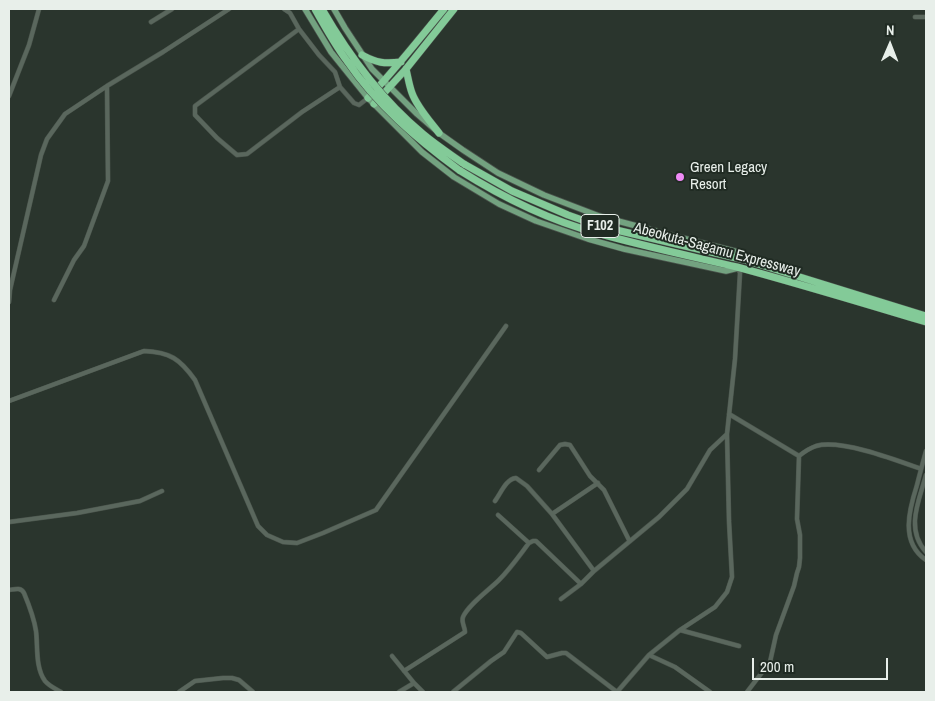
<!DOCTYPE html>
<style>
body{margin:0}
#map{position:relative;width:935px;height:701px;overflow:hidden;background:#2a352d;font-family:"Archivo Narrow",sans-serif}
canvas{display:block}
.frame{position:absolute;inset:0;border:10px solid #e8efea;pointer-events:none}
.north{position:absolute;left:865px;top:20px;width:50px;height:50px;-webkit-text-stroke:4px #202b23;paint-order:stroke;rotate:1deg;font-size:14px;font-weight:700;line-height:20px;text-align:center;color:#e8efea}
.north::after{content:'';display:block;margin:auto;width:18px;height:22px;background:#e8efea;clip-path:polygon(50% 0,100% 100%,50% 72%,0 100%)}
.scale{position:absolute;left:752px;top:658px;width:136px;height:22px;box-sizing:border-box;border:2px solid #e8efea;border-top:0;padding-left:6px;font-size:15px;line-height:18px;white-space:nowrap;color:#e8efea;-webkit-text-stroke:4px #202b23;paint-order:stroke}
</style>
<div id="map">
<canvas width="935" height="701"></canvas>
<div class="frame"></div>
<div class="north">N</div>
<div class="scale">200 m</div>
</div>
<script>
const g = document.querySelector('canvas').getContext('2d');
g.lineJoin = 'round';
function trace(path, color, width, dash) { g.strokeStyle = color; g.lineWidth = width; g.lineCap = dash ? 'butt' : 'round'; g.setLineDash(dash || []); g.stroke(path); }
function drawText(font, color, halo, rows, align = 'center') {
  g.font = font + ' "Archivo Narrow",sans-serif'; g.lineWidth = 4; g.setLineDash([]); g.textBaseline = 'middle'; g.strokeStyle = halo; g.fillStyle = color; for (const [text, x, y, turn = 0] of rows) {
    g.save(); g.translate(x, y); g.rotate((+turn || 0) * Math.PI / 180); g.textAlign = isNaN(turn) ? turn : align; if (halo) g.strokeText(text, 0, 0); g.fillText(text, 0, 0); g.restore();
  }
}
const street = new Path2D(`
 M284,9L290,13L299,29L319,55L335,72L340,87L354,103L359,105L368,98
 M915,17H926
 M151,22L172,9
 M299,29L195,106V115L217,138L237,155L247,154L302,112L340,87
 M9,96L29,45L39,9
 M54,300L74,260L84,246L108,181L107,86
 M9,302L10,290L41,155L47,139L65,114L107,86L163,52L229,9
 M9,401L144,351C170,352 180,359 195,380L258,526L267,535L283,542L297,543L323,533L376,510L506,326
 M729,414L799,456
 M926,451C923,462 920,473 917,485C909,510 900,542 926,560
 M539,470L560,445L565,444L570,445L590,476L604,490L629,540
 M926,475C919,501 905,529 926,552
 M495,501C501,493 506,479 516,478L527,486L552,514L598,483
 M552,514L594,571
 M498,515L529,543
 M9,522L77,513L140,501L162,491
 M9,590C15,589 21,587 24,593C29,605 34,618 36,631C38,646 35,667 45,681C49,686 56,689 61,692
 M561,599L581,584L594,571L659,517L687,489L710,450L727,434
 M680,630L739,646
 M649,655L675,667L710,692
 M392,656L414,683L399,692
 M404,671L465,632C465,627 461,622 463,617C468,605 489,590 499,580C510,569 519,556 529,543L533,541H536L581,584
 M414,683L423,692
 M179,692L195,681L223,678H232L239,680L253,692
 M453,692L491,661L504,652L517,632L521,633L547,657L562,653H566L617,692
 M617,692L649,655L680,630L715,607L727,592L732,577L729,521L727,434L735,359L740,273L738,268
 M747,692L770,662L776,635L794,586L797,573L799,567L800,558V535L797,519L799,456C804,452 810,448 816,446C841,439 896,460 921,469`);
const primary = new Path2D(`
 M305,9L331,52L368,98L422,152L454,177L499,204L536,221L588,239L624,249L726,271L738,268
 M334,9L345,28L372,69L417,114L439,133L463,150L498,173L544,195L599,216L678,237L738,252L745,260`);
const highway = new Path2D(`
 M362,55C377,63 384,64 401,62
 M406,69C408,77 409,85 412,93C417,107 429,120 439,133
 M368,98C395,70 419,39 444,9
 M374,104L406,69L454,9
 M464,164L512,191L568,215L599,226L745,260L926,316
 M459,170C502,197 548,220 597,233C643,246 690,256 737,267C800,284 863,303 926,322`);
trace(street, '#4a544c', 5);
trace(primary, '#4a544c', 7);
trace(highway, '#4a544c', 8);
trace(street, '#5a675d', 4);
trace(primary, '#73a280', 5.5);
trace(highway, '#83ca98', 7);
const highwayBridge = new Path2D(`
 M315,9C325,27 335,45 347,61C377,105 417,139 459,170
 M322,9C349,56 381,99 423,134C436,145 450,154 464,164`);
trace(highwayBridge, '#4a544c', 8, []);
trace(highwayBridge, '#83ca98', 7);
for (const [x, y, r, color] of [
 [680,177,5,"#ef8bf6"]
]) { const dot = new Path2D(); dot.arc(x, y, r, 0, 2 * Math.PI); g.fillStyle = color; g.fill(dot); trace(dot, '#202b23', 2); }
for (const [x, y, w] of [
 [600,226,38]
]) { const box = new Path2D(); box.roundRect(x - w / 2, y - 11.5, w, 23, 4); g.fillStyle = '#202b23'; g.fill(box); trace(box, '#e8efea', 1); }
drawText('bold 14px', '#e8efea', null, [
 ["F102",600,226]
]);
drawText('15px', '#e8efea', '#202b23', [
 ["Green Legacy",690,168],
 ["Resort",690,185]
], 'left');
drawText('15px', '#e8efea', '#202b23', [
 ["Abeokuta-Sagamu Expressway",717,250,15]
]);
</script>
